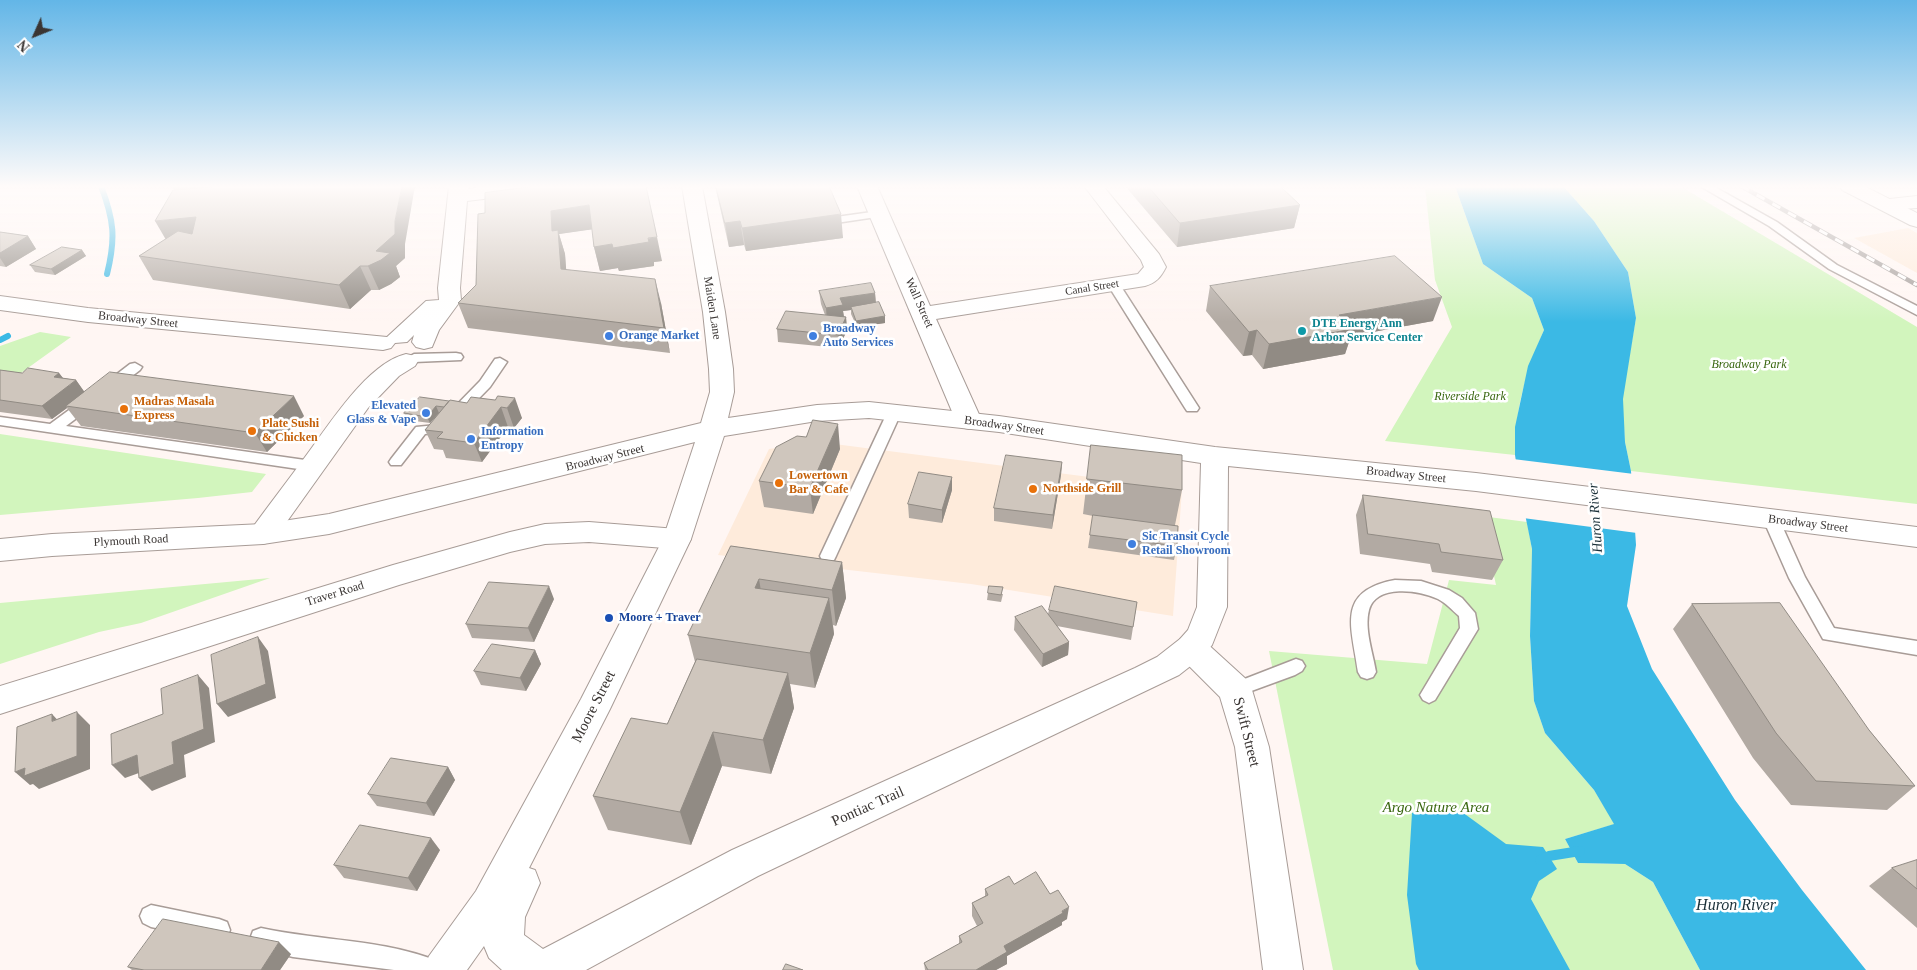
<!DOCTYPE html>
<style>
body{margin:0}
#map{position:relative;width:1917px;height:970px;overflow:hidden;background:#fff6f3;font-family:Georgia,serif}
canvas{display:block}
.north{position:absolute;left:10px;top:10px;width:50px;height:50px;-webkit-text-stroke:4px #fff;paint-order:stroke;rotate:226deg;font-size:14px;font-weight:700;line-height:20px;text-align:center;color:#3a3533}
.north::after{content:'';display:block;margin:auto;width:18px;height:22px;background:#3a3533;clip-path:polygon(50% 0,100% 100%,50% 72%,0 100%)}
</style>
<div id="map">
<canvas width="1917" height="970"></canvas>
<div class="north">N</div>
</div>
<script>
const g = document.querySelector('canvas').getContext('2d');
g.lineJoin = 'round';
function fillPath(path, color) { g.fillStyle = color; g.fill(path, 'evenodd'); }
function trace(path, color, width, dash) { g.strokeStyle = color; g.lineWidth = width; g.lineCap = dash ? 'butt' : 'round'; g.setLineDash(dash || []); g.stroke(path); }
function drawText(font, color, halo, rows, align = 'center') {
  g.font = font + ' Georgia,serif'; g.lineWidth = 5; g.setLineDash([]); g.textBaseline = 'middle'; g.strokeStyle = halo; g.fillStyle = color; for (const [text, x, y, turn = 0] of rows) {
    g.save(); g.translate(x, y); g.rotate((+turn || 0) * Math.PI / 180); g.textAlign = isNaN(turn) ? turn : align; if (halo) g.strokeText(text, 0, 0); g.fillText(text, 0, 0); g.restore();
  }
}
fillPath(new Path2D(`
 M1908,228L1917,233V273L1854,238Z
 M819,442L1182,489L1173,616L971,584L718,555L769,449Z`), '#feebdb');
fillPath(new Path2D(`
 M1425,186H1455L1483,264L1532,298L1544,330C1526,372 1515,408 1515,455L1385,441L1452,327L1435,280Z
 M1563,186H1680L1917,327V504L1631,471L1625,442L1622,399L1636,318L1628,272L1594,221Z
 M40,332L71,337L0,388V346Z
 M0,434L266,474L252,492L198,498L0,515Z
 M1481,516L1527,522L1532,549L1530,636L1534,701L1545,733L1594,790L1615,824L1565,839L1578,863L1625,864L1653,882L1700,970H1333L1269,651L1427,664L1449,580L1496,585Z
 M270,578L141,623L99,632L0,664V603Z`), '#d2f5bd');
fillPath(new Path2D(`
 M1455,186H1563L1594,221L1628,272L1636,318L1623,399L1625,442L1631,471L1636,545L1627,606L1652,669L1735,800L1802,890L1866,970H1700L1653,882L1625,864L1578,863L1565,839L1614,824L1594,790L1545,733L1534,701L1530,636L1532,549L1520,489L1515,455V427L1528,366L1544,330L1532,298L1483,264Z
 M1434,802L1462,812L1506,844L1543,847L1557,869L1539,881L1531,899L1570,970H1419L1416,964L1407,895L1412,813Z`), '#3bb9e5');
fillPath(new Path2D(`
 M1513,459L1634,474L1637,533L1523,518Z`), '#fff6f3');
trace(new Path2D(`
 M101,186C114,220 116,238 107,274
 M0,340L8,336`), '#3bb9e5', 6);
trace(new Path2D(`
 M1540,860L1549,856L1580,851`), '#3bb9e5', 10);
const service = new Path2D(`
 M1700,186H1713L1777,222L1837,265L1917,306V315L1829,269L1769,226Z
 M879,211L883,212L884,214L883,216L836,223L831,220L836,217Z
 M1114,281L1120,285L1199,408L1197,411H1187L1185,408L1108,285Z
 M456,353L461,354L463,357L461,360L414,362L407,358L414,354Z
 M500,358L507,362L490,387L446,432L425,434L401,465H391L389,462L391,459L416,427L437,425L480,381L495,359Z
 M135,363L142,367L140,370L114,390H104L102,387L104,384L130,364Z
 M89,398L94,399L96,402L94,405L66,426L312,461L317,463L319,466L317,469L312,471L0,425V417L50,424L84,399Z
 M894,409L899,410L901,413L836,556L834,560L828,562L822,560L820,556L887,413L889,410Z
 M1771,514L1776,515L1779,519L1805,577L1834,628L1917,641V655L1823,639L1789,578L1763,519L1766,515Z
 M1395,580L1421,581L1449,590L1462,598L1475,613L1478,629L1435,700L1429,703L1423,700L1420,695L1460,628L1459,616C1452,610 1446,603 1438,599C1419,590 1376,584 1369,610C1364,629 1373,653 1376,672L1373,677L1367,679L1361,677L1358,672C1352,627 1335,591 1395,580Z
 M1296,659L1302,661L1305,666L1302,671L1295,675L1235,697L1229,695L1226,690L1229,685Z
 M151,905L219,919L227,922L230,930L227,938L219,941L151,927L143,923L140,916L143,909Z
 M261,928C320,941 384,939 440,962L443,970H394L293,957L253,947L250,939L253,931Z`);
const minor = new Path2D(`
 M449,186H469L468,189L490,186H550L548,190L541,192L467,201L460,288L461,300L439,330L432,347L424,349L416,347L412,342L414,335L407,342L395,343L391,348L383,350L88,322L0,310V296L88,308L387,337L426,301L439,300L438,288Z
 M857,186H877L930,306L1138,274L1144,267L1141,260L1084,186H1103L1159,254L1166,267C1161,277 1156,283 1145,286L936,319L982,421L978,427L969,429L960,427L956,421Z
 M406,354L415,356L418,361L415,366L399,376L368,408L273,541L263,544L253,541L249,534L253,527C271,502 290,478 308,453C331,422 368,363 406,354Z
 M589,522L677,529L687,532L691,539L687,546L677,549L589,542L545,544L510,552L399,585L0,714V686L393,565L510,532L545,524Z
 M1191,635L1202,639L1247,680L1252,690L1269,747L1303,970H1263L1235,747L1220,697L1180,657L1175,648L1180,639Z`);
const tertiary = new Path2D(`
 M1917,196V208L1887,210L1880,208L1877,204L1880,200Z`);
const secondary = new Path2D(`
 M682,186H702L725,312L733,369L734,392L728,418L817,405L869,402L999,416L1215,447L1476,473L1917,527V547L1476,491L1228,466L1227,607L1212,645L1202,657L1179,675L758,876L586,970H502L489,958L484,946L467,970H423L429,956L476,891L581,699L663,539L695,442L329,534L263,544L52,556L0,561V539L52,534L263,524L329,514L701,423L710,392L709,369L703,312ZM869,418L999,432L1201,463L1197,607L1188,630L1180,639L1157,657L1135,668L732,850L543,949L524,935L525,917L540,883L535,870L529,868L610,709L691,539L724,436L817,421Z
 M1840,186H1864L1917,213V227L1910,225L1842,190Z`);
trace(service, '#a89c97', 3);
trace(minor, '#a89c97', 2);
trace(tertiary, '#a89c97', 2);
trace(secondary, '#a89c97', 2);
fillPath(service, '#fff');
fillPath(minor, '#fff');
fillPath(tertiary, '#fff');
fillPath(secondary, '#fff');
const rail = new Path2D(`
 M1741,186L1917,285`);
trace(rail, '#a69f9c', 4.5);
trace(rail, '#fff', 3, [9]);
fillPath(new Path2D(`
 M172,186L405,244V258L396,266L400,277L391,284L379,290H371L350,309L153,280L139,256L166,239L174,190Z
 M536,186L662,261L654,262V266L619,271L618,268L600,271L594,247L592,229L559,234L565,254L566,270L661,303L670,353L468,328L458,303L476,285L485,213Z
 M715,186H829L843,238L746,251L744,245L729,247Z
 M1125,186H1280L1300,205L1294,228L1177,247Z
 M0,232L28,236L36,249L6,267L0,266Z
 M82,250L86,256L55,275L35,272L30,265Z
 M1210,286L1433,321L1351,336L1345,354L1263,369L1252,355L1243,356L1206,311Z
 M819,291L875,293L876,303L885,323L857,327L851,314V310L843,311L844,316L846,317L847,330L839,348L778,342L777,329L825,315L821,304Z
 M0,370L22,373H59L63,378L76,380L84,392L304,416L267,452L81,426L67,408L52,419L0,412Z
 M495,400L522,418L514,428L508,427L482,462L446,458L443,450L434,449L425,430L439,413L430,423L407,420L404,413L449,401L467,403Z
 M1091,445L1182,490L1175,525L1177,546L1174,560L1088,548L1093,516L1083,514Z
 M840,449L813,514L764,507L759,481Z
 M1062,462L1061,475L1052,529L994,521V508Z
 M952,477V490L942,523L909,518L908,504Z
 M1363,495L1503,560L1492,580L1432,572L1430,564L1360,554L1356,515Z
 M731,546L842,562L846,598L836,626L833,625L834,634L815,688L790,684L794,708L771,774L722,766L691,845L608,830L593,796L667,724L695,662L688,635Z
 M988,593L1003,594L1001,602L987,600Z
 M554,599L534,642L472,638L466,624Z
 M1137,602L1131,640L1057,626L1069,642L1068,655L1042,667L1014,630L1015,617L1048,614L1049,610Z
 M1692,604L1869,730L1915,786L1887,810L1791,805L1753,758L1673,629Z
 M535,650L541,664L526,691L481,685L474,671Z
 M448,767L455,780L434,816L377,806L368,794Z
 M440,850L417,891L344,878L334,865Z
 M1917,860V928L1869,886L1892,868Z
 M1014,884L1050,894L1067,919L1062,922V925L1007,956V964L996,970H925L924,963L959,944V936L977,926L972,916V903L985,896V889Z
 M291,954L280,970H132L128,967Z`), '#b2aaa3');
fillPath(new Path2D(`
 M172,186H233L178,196Z
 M402,186H415L405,244V258L396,266L400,277L391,284L379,290L368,266L376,251L395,221Z
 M589,205L595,229L559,234L565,254L568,293L561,269L552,231L551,211Z
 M1300,205L1294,228L1177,247L1180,223Z
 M841,214L843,238L746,251L742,228Z
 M196,217L209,241L169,245L155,221Z
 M740,221L744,245L729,247L725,223Z
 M28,236L36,249L6,267L0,258V253Z
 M657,237L662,261L654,262V266L619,271L618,268L600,271L594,247Z
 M82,250L86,256L55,275L51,269Z
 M360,266L371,290L350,309L339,285Z
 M655,279L661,303L670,353L664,328Z
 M875,293L876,306L851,307V310L843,311L844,318L827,321L826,308L840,298Z
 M1442,297L1433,321L1351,336L1345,354L1263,369L1269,344L1339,315Z
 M885,316V323L857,327L856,321Z
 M846,317L847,330L839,348L838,335Z
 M1257,330L1252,355L1243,356L1249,332Z
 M59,373L69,386L76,380L86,394L66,406L67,408L52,419L42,406L54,377Z
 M294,396L304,416L267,452L255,433Z
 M515,398L522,418L514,428L507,408Z
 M436,406L439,413L430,423L427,417Z
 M501,407L508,427L482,462L474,443Z
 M838,424L840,449L813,514L810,488Z
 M1062,462L1061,475L1052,529L1053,515Z
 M952,477V490L942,523V510Z
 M842,562L846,598L836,626L832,590Z
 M759,579L765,615L755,588Z
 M549,586L554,599L534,642L528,628Z
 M829,598L834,634L815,688L810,653Z
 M258,637L268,651L276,698L228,717L217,704Z
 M1069,642L1068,655L1042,667L1043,654Z
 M535,650L541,664L526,691L520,678Z
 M788,673L794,708L771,774L763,740Z
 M198,675L209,688L215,742L184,755L186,777L152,791L139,778L172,742Z
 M77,712L90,725V769L39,789L33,784L30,785L15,772L25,768Z
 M52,714L65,728L52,721Z
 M713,732L722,766L691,845L680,812Z
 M137,755L150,769L125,778L112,765Z
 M448,767L455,780L434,816L426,803Z
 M431,838L440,850L417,891L408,878Z
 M1069,907L1067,919L1062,922V925L1007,956V964L996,970H976L1004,946Z
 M279,942L291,954L280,970H261Z`), '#918b84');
const building = new Path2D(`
 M213,186H402L395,221V234L376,251L390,253L381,260L368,266H360L339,285L139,256L178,231L192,234L196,217L155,221L173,190L212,187Z
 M536,186H646L657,237L648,238L649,242L613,248L612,244L594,247L589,205L551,211L552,231L558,230L561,269L655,279L664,328L458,303L476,285L478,214L485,213V193Z
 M716,186H829L841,214L742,228L740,221L725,223Z
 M1148,186H1280L1300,205L1180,223Z
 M0,232L28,236L0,253Z
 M62,247L82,250L51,269L30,265Z
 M1395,256L1442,297L1339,315L1353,329L1269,344L1257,330L1249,332L1210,286Z
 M871,283L875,293L840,298L843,305L826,308L819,291Z
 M879,302L885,316L856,321L851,307Z
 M786,311L846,317L838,335L777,329Z
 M28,368L59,373L54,377L76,380L42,406L0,400V370L22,373Z
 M110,372L294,396L255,433L66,406Z
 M498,396L515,398L507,408L501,407L474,443L437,438L443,432L425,430L450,400L467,403L471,397L495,400Z
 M420,397L449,401L444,407L436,406L427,417L404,413Z
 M813,420L838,424L810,488L759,481L776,447L797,436L806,437Z
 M1091,445L1182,455V490L1087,479Z
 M1006,455L1062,462L1053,515L994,508Z
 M919,472L952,477L942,510L908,504Z
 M1363,495L1490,511L1503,560L1441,552L1439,544L1368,534Z
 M1093,515L1178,526L1177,546L1090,535Z
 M731,546L842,562L832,590L759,579L755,588L829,598L810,653L688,635Z
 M489,582L549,586L528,628L466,624Z
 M989,586L1003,587L1001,595L988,593Z
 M1055,586L1137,602L1133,627L1049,610Z
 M1780,603L1869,730L1915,786L1816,781L1776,733L1692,604Z
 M1042,606L1069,642L1043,654L1015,617Z
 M258,637L266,684L217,704L211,655Z
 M492,644L535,650L520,678L474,671Z
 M697,659L788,673L763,740L713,732L680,812L593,796L631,718L667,724Z
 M198,675L204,729L172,742L174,764L139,778L137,755L112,765L111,734L163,714L161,689Z
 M77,712V756L24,776L25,768L15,772L17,727L52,714V721Z
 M391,758L448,767L426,803L368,794Z
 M360,825L431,838L408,878L334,865Z
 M1917,860V889L1892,868Z
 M1036,872L1050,894L1058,890L1069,907L1062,911L1063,913L1004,946L1007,952L976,970H928L924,963L962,942L959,936L983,923L972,903L988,895L985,889L1009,876L1014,884Z
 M163,919L279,942L261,970H144L128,967Z
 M786,964L803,970H783Z`);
fillPath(building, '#cfc6bd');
trace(building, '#918b84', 1);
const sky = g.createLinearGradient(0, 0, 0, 322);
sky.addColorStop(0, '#63b6e7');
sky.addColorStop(0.58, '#fffbfa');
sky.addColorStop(1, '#fffbfa00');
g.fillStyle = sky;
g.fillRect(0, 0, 1917, 322);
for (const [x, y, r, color] of [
 [1302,331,5,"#0f9aa8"],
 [609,336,5,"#3f7fe0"],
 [813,336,5,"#3f7fe0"],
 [124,409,5,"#e8710a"],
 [426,413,5,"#3f7fe0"],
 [252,431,5,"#e8710a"],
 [471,439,5,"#3f7fe0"],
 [779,483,5,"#e8710a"],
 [1033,489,5,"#e8710a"],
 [1132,544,5,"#3f7fe0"],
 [609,618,5,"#1a4fb4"]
]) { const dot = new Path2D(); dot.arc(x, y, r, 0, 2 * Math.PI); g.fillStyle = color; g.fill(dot); trace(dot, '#fff', 2); }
drawText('11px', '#3a3533', '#fff', [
 ["Canal Street",1092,288,-9]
]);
drawText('12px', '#3a3533', '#fff', [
 ["Wall Street",919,303,66],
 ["Maiden Lane",712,308,81],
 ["Broadway Street",138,320,6],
 ["Broadway Street",1004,426,8],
 ["Broadway Street",605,458,-14],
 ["Broadway Street",1406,475,6],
 ["Broadway Street",1808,524,7],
 ["Plymouth Road",131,541,-3],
 ["Traver Road",335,594,-17]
]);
drawText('bold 12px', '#0d838f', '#fff', [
 ["DTE Energy Ann",1312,324],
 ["Arbor Service Center",1312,338]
], 'left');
drawText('bold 12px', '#366cbe', '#fff', [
 ["Broadway",823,329],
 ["Auto Services",823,343],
 ["Orange Market",619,336],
 ["Elevated",416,406,"right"],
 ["Glass & Vape",416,420,"right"],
 ["Information",481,432],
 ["Entropy",481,446],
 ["Sic Transit Cycle",1142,537],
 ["Retail Showroom",1142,551]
], 'left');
drawText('italic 12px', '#38660f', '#fff', [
 ["Broadway Park",1749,365],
 ["Riverside Park",1470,397]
]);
drawText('bold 12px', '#c56008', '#fff', [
 ["Madras Masala",134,402],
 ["Express",134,416],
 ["Plate Sushi",262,424],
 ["& Chicken",262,438],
 ["Lowertown",789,476],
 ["Bar & Cafe",789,490],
 ["Northside Grill",1043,489]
], 'left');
drawText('bold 12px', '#164399', '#fff', [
 ["Moore + Traver",619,618]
], 'left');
drawText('italic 14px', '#1c313a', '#fff', [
 ["Huron River",1596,518,-94]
]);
drawText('15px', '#3a3533', '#fff', [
 ["Moore Street",594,707,-63],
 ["Swift Street",1246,732,76],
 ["Pontiac Trail",868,807,-24]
]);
drawText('italic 15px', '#38660f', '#fff', [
 ["Argo Nature Area",1436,808]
]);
drawText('italic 16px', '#1c313a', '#fff', [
 ["Huron River",1736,906]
]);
</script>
